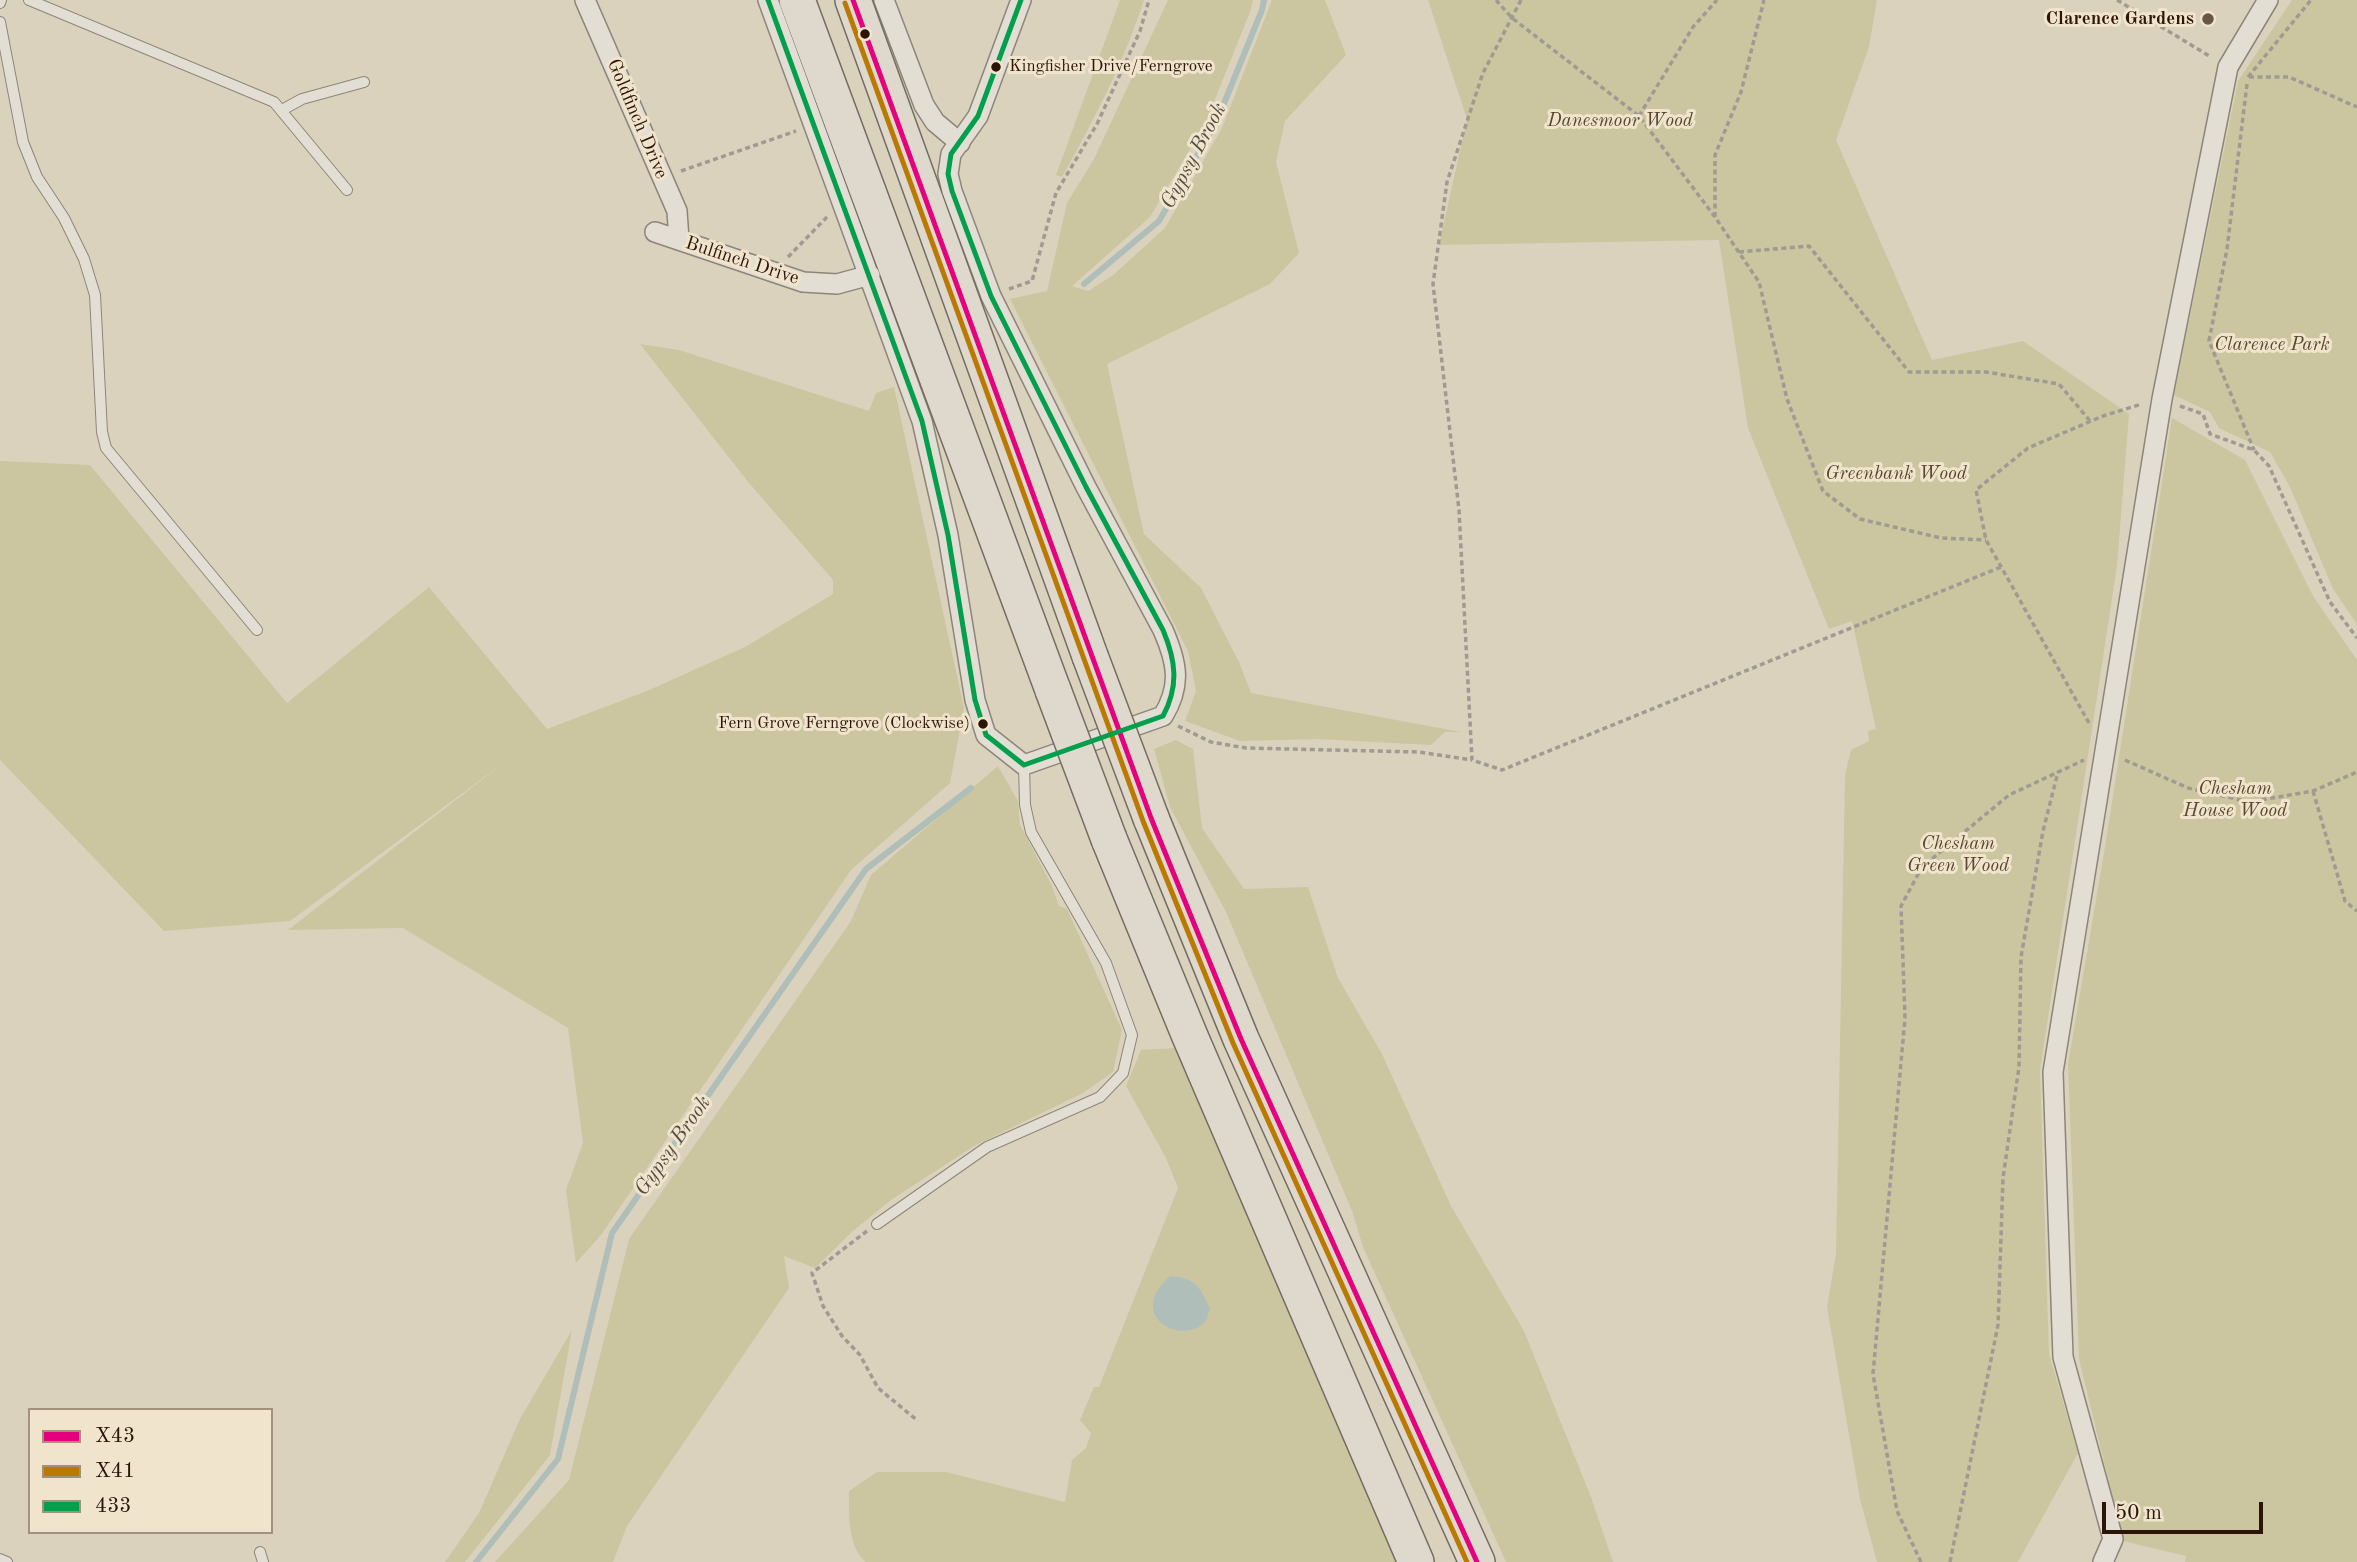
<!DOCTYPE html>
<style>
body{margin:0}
#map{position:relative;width:2357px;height:1562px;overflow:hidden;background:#dbd2bd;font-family:"Old Standard TT",serif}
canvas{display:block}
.legend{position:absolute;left:28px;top:1408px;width:245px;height:126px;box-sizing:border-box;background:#f0e5cc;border:2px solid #a2917e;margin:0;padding:9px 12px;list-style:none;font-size:21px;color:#2c1408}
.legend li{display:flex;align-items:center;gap:14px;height:35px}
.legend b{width:35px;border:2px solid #a2917e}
.scale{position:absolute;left:2102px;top:1502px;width:161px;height:32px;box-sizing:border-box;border:4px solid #2c1408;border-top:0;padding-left:9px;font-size:21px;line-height:24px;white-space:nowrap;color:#2c1408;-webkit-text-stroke:5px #f0e5cc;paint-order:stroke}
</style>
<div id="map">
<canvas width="2357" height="1562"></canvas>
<ul class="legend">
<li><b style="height:9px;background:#e5007d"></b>X43</li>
<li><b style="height:9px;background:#ba7a02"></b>X41</li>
<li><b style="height:9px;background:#029f4d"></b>433</li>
</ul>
<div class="scale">50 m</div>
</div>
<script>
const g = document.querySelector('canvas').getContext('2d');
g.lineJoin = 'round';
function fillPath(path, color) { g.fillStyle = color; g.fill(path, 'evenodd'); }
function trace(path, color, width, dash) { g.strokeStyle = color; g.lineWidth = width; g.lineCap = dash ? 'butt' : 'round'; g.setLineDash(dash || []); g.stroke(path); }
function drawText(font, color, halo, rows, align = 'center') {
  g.font = font + ' "Old Standard TT",serif'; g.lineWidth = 6; g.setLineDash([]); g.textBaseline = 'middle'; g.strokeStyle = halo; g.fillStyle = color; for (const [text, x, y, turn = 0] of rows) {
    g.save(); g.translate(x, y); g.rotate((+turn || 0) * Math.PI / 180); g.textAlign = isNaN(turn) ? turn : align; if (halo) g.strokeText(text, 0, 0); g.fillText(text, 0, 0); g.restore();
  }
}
fillPath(new Path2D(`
 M1120,0H1144C1124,62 1094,120 1062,177L1056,175Z
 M1168,0H1253L1250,12L1205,124L1150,217L1072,286L1088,291L1112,276L1165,228L1222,128L1272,0H1325L1346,55L1285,121L1276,162L1299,253L1270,284L1107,364L1144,534L1201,588L1239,662L1251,693L1461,732H1445L1431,745L1318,739L1240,741L1185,721L1196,691L1188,651L1010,299L1047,291L1067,203L1094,159Z
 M1428,0H1877L1869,47L1836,140L1932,360L2023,341L2129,414L2117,566L2040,1070L2049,1354L2078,1453L2018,1562H1877L1860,1499L1827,1307L1836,1254L1845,775L1851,750L1869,741L1868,731L1876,729L1852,621L1829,629L1748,428L1719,240L1439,245L1467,119Z
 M2292,0H2357V624L2333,589L2290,487L2270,452L2219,428L2210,412L2174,395L2238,81Z
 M640,344L679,350L869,411L876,393L894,387L964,708L950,783L851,870L601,1235L576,1263L566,1190L583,1143L568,1028L403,928L288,930L506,761L290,921L164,931L0,760V461L90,465L287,703L429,587L547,729L647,691L745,647L833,594V580L749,483Z
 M2172,418L2245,460L2313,596L2357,660V1562H2185L2186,1556L2123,1541L2079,1359L2068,1064L2104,853Z
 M1176,740L1193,749L1202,828L1244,889L1308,887L1338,978L1382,1054L1451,1206L1524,1331L1591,1497L1613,1562H1506L1363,1247L1352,1211L1226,912L1170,807L1154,749Z
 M998,766L1018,801L1020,825L1052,886L1059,906L1067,909L1122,1030L1113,1072L1083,1093L974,1146L891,1200L853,1231L815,1268L784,1256L789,1288L627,1526L613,1562H495L569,1480L629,1239L851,921L871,875Z
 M1175,1048L1398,1562H866C847,1547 849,1512 849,1491L877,1472H946L1065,1502L1072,1460L1086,1448L1091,1433L1080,1420L1094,1387H1099L1178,1188L1166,1158L1126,1086L1141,1050Z
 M572,1330L550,1455L465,1562H445L479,1513L520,1419Z`), '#cbc69f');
fillPath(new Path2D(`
 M1170,1276C1196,1278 1200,1287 1210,1309C1208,1314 1207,1320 1203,1324C1181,1344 1125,1317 1170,1276Z`), '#b0beba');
trace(new Path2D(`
 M1084,284L1159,221L1216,123L1262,10L1264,0
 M476,1562L558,1459L612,1233L866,869L971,788`), '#b0beba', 6);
const service = new Path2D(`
 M29,0L274,102L347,190
 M0,3L1,0
 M0,22L23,142L37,177L64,218L84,259L95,295L102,432L106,448L257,630
 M282,110L302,99L364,82
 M877,1224L987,1147L1100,1097L1123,1073L1132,1035L1106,963L1031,832L1025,805L1024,765
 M260,1552L263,1562
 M0,1559L7,1562`);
const minor = new Path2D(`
 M585,0L677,211L679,240
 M768,0L922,421L948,535L975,700L986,735L1024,765L1163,716C1182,685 1177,662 1163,630L1086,487L991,296L952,191L948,174L951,154L978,116L1021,0
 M884,0L924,105L935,122L960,143
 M655,232L803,282L837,284L870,275
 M2103,1562L2113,1539L2063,1357L2053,1072L2162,399L2228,67L2268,0`);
const motorway = new Path2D(`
 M797,0L1053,690
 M853,0L1090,656
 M1151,818L1241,1039L1477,1562
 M1109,839L1189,1034L1416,1562`);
trace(service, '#8d8578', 12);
trace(minor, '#8d8578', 22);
trace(motorway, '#746c60', 38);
trace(new Path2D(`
 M1496,0L1512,18L1639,116L1715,217L1759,282L1787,399L1823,491L1860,519L1941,538L1986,540
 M1521,0L1483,73L1447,182L1433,284L1459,510L1472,760L1502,770L2001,567
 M2117,0L2211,57
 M2248,77L2311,0
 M2249,77H2289L2357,107
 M2247,84L2227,249L2209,341L2254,450
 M1639,116L1693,27L1717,0
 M681,171L796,131
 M1715,217V155L1741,92L1764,0
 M1739,252L1809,246L1909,372H1986L2059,384L2090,421
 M788,257L827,217
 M1009,289L1032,281L1056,193L1097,124L1140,31L1149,0
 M2180,406L2203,414L2210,434L2254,450L2269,466L2330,602L2357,638
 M2089,723L1986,540L1976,490L2028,448L2103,416L2142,404
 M1178,726L1211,742L1246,748L1418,752L1472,760
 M2125,760L2188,788L2249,802L2313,791L2357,772
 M2313,791L2345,901L2357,911
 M867,1231L812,1273L823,1306L842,1336L860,1355L878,1388L918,1421
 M1921,1562L1897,1511L1873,1374L1905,1018L1901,906L1922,867L2009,795L2084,760
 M1950,1562L1998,1325L2003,1178L2019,1067L2021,957L2043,831L2058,772`), '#a09a92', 3.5, [5, 3.5]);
trace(service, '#e3ded4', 10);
trace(minor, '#e3ded4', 19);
trace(motorway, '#ded9cc', 35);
const motorwayBridge = new Path2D(`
 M1090,656L1151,818
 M1053,690L1109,839`);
trace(motorwayBridge, '#746c60', 38, []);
trace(motorwayBridge, '#ded9cc', 35);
trace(new Path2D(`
 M853,0L1151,818L1241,1039L1477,1562`), '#e5007d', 5);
trace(new Path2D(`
 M845,3L1143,821L1233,1043L1467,1562`), '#ba7a02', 5);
trace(new Path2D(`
 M768,0L922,421L948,535L975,700L986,735L1024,765L1163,716C1179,686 1176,661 1163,630L1086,487L991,296L952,191L948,174L951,154L978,116L1021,0`), '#029f4d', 5);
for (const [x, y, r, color] of [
 [2208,19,7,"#695647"],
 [865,34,6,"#2c1408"],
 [996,67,6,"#2c1408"],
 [983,724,6,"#2c1408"]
]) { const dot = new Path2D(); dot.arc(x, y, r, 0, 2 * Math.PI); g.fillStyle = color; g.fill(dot); trace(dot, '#f0e5cc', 2.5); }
drawText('17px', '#2c1408', '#f0e5cc', [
 ["Kingfisher Drive/Ferngrove",1009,67],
 ["Fern Grove Ferngrove (Clockwise)",970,724,"right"]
], 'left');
drawText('bold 19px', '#2c1408', '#f0e5cc', [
 ["Clarence Gardens",2194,19]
], 'right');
drawText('19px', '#2c1408', '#f0e5cc', [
 ["Goldfinch Drive",637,119,67],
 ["Bulfinch Drive",742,261,18]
]);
drawText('italic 19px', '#58462e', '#f0e5cc', [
 ["Danesmoor Wood",1620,121],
 ["Clarence Park",2272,345],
 ["Greenbank Wood",1896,474],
 ["Chesham",2235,789],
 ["House Wood",2235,811],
 ["Chesham",1958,844],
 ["Green Wood",1958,866]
]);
drawText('italic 21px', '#544d46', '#f0e5cc', [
 ["Gypsy Brook",1194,156,-62],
 ["Gypsy Brook",673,1146,-55]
]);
</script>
